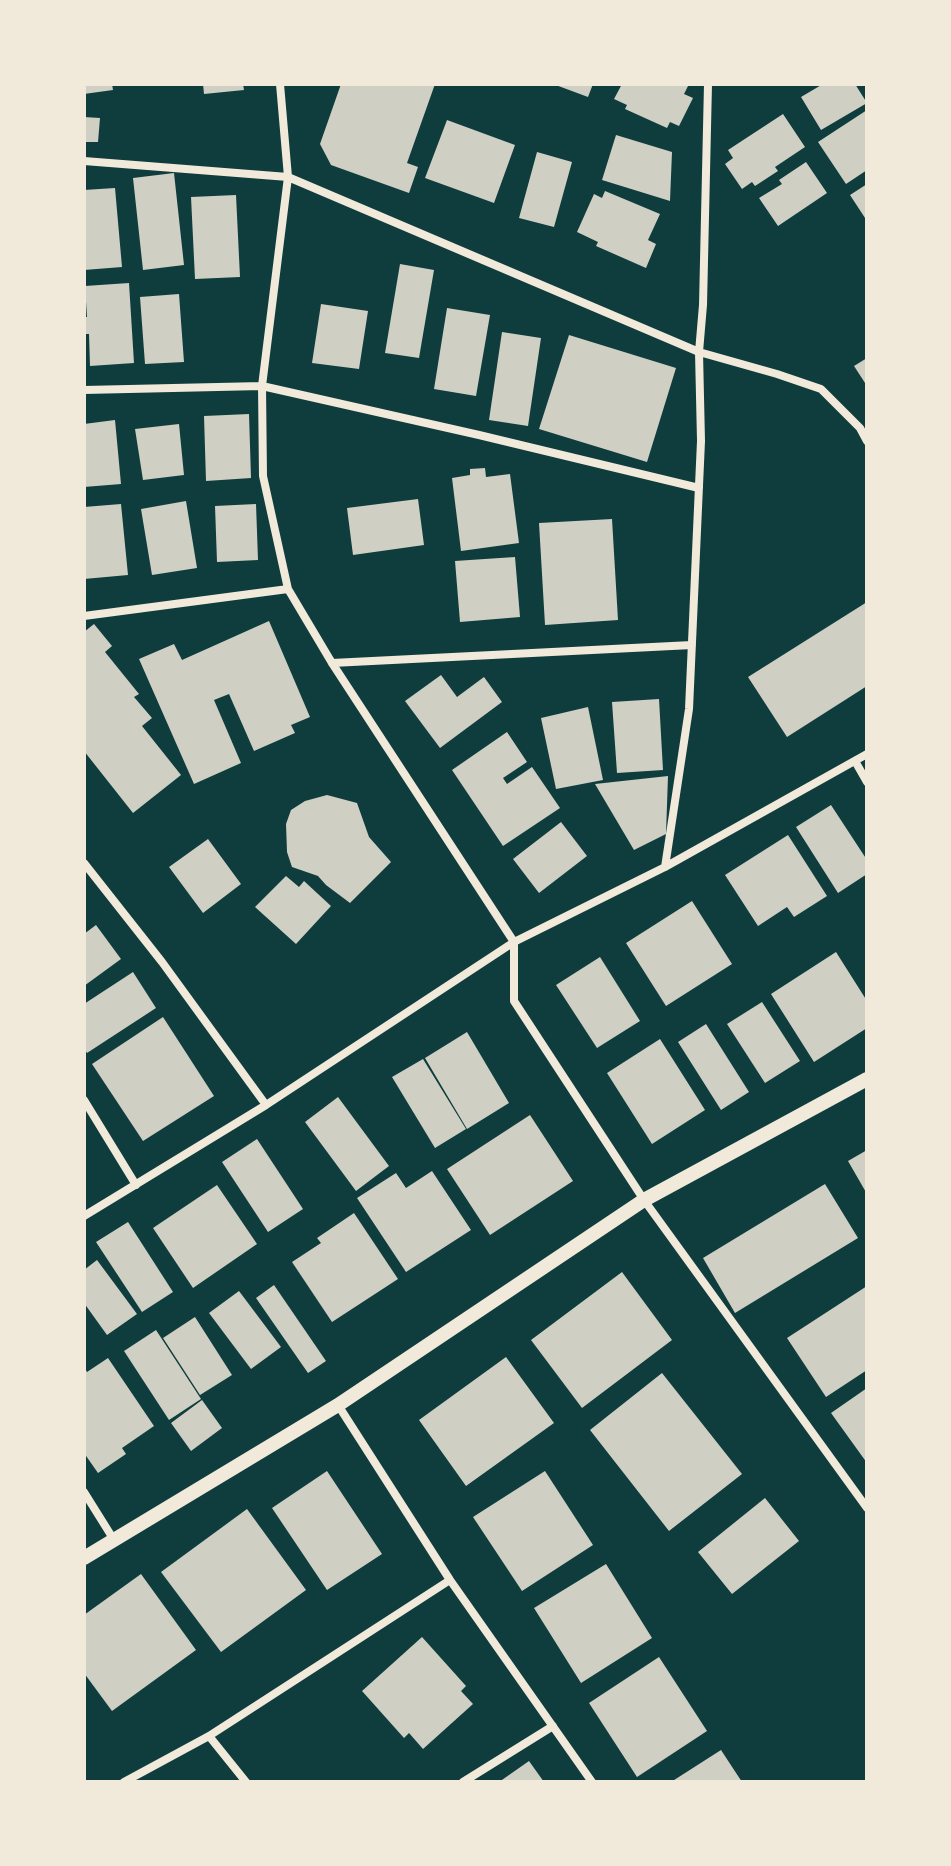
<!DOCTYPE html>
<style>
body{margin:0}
#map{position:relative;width:951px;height:1866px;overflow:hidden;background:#0f3d3e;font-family:"Exo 2",sans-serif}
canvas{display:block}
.frame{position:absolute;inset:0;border:86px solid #f1e9da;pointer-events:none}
</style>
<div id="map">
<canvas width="951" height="1866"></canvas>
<div class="frame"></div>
</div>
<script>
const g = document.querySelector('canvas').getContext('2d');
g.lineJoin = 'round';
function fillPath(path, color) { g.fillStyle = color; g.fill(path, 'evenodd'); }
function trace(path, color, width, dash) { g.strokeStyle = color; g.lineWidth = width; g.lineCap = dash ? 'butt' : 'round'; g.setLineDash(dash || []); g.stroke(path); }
fillPath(new Path2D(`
 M84,84H112L113,90L84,94Z
 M203,84H243L244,90L204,94Z
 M341,84H435L407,163L418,167L409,193L331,165L320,144Z
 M553,84H593L588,97Z
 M622,84H689L684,94L693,98L679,126L670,122L667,128L625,109L627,105L614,99Z
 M823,84H855L867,103L821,130L801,97Z
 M867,110V170L846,184L818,142Z
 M783,114L805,147L775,167L778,171L755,186L752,182L742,189L725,164L733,158L728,150Z
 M84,117L100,118L98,142H84Z
 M447,120L515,145L494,203L425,178Z
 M616,135L672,152L670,201L602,180Z
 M537,152L572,162L554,227L519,218Z
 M806,162L827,193L778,226L759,198L782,184L779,180Z
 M174,173L184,265L143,270L133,178Z
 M867,184V221L850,195Z
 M115,188L122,267L84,270V190Z
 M605,191L660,214L648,240L656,244L646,268L596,246L598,242L577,232L594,194L602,198Z
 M236,195L240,277L195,279L191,197Z
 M400,264L434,270L419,358L385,353Z
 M129,283L134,363L90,366L89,334H84V317H87L85,286Z
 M179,294L184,362L145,364L140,297Z
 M321,304L368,311L359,369L312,363Z
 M447,308L490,315L476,396L434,389Z
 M502,332L541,338L528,426L489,420Z
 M569,335L676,368L647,462L539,429Z
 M867,358V386L854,366Z
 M249,414L251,478L206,481L204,416Z
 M115,420L121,484L84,487V424Z
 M179,424L184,475L143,480L135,429Z
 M485,468L486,477L510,474L519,543L461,551L452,478L470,475V469Z
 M418,499L424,545L353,555L347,508Z
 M186,501L197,568L152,575L141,509Z
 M121,504L128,575L84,579V507Z
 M256,504L258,560L217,562L215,506Z
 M612,519L618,620L545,625L539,523Z
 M515,557L520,617L460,622L455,561Z
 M867,602V686L787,737L748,677Z
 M269,621L310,717L291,725L295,733L254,751L229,694L214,700L241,763L194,784L139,659L174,644L182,660Z
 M94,624L112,646L105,652L139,694L134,697L152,718L142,726L181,775L133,813L84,751V632Z
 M441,675L457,697L484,677L502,702L440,748L405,701Z
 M659,699L663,770L617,773L612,702Z
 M588,707L603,780L556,789L541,718Z
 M507,732L527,762L503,778L507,784L532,767L560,808L503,846L452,770Z
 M668,776L666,834L634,850L595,784Z
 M327,795L357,803L369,837L391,862L350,903L326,885L318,876L292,867L287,852L286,824L291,810L305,801Z
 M831,805L867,860V874L838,893L796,827Z
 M561,822L587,856L539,893L513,859Z
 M788,835L827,896L794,917L787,907L758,926L725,875Z
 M208,839L241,884L203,913L169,867Z
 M286,876L299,887L304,881L331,906L296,944L255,907Z
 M692,901L732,964L666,1006L626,943Z
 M96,925L121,959L84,986V934Z
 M836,952L867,1001V1028L814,1062L771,994Z
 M600,957L640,1021L597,1048L556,985Z
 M133,972L156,1008L87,1053L84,1048V1004Z
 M762,1002L800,1061L765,1083L727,1024Z
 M163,1017L214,1096L143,1141L92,1064Z
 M706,1024L749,1092L721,1110L678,1042Z
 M467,1032L509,1103L467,1129L425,1058Z
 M660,1039L705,1110L652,1144L607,1073Z
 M423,1059L466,1129L435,1148L392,1077Z
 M338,1097L389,1166L356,1191L305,1122Z
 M530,1115L573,1181L490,1235L447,1169Z
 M257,1139L303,1209L268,1232L222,1162Z
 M867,1150V1194L848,1161Z
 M432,1171L471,1230L406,1272L357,1198L396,1173L406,1188Z
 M825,1184L858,1238L735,1313L703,1258Z
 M217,1185L257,1244L193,1288L153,1228Z
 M354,1213L398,1279L332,1322L292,1262L321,1243L317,1238Z
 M128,1222L173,1292L142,1312L96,1242Z
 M97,1260L137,1314L107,1335L84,1303V1270Z
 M622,1272L672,1340L582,1408L531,1340Z
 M274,1285L326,1361L308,1373L256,1298Z
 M867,1286V1370L826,1397L787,1338Z
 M239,1291L281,1347L251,1369L209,1313Z
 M195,1317L232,1375L200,1395L163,1338Z
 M156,1330L201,1399L169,1420L124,1351Z
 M506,1357L554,1423L466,1486L419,1420Z
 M108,1358L154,1426L122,1448L126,1454L98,1473L84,1453V1367L87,1372Z
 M662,1373L742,1474L669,1531L590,1430Z
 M867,1388V1463L831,1413Z
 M202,1400L222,1428L191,1451L171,1423Z
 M327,1471L382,1554L327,1590L272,1508Z
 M545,1471L593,1545L522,1591L473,1517Z
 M765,1498L799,1541L732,1594L698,1552Z
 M247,1509L306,1590L221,1652L161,1572Z
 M606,1564L652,1638L581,1683L534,1608Z
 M141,1574L196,1650L112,1711L84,1673V1615Z
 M422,1637L466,1686L461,1691L473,1704L423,1749L409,1733L404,1738L362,1691Z
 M659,1657L707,1731L637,1777L589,1703Z
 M721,1750L742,1782H671Z
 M529,1761L544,1782H499Z`), '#cfcfc3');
trace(new Path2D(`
 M280,84L288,177L262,386L263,476L288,589L332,663L514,942V1001L644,1200L867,1508
 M84,161L288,177L699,352L777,374L821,389L860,428L867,441
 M84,390L262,386L479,435L699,488
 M84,616L288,589
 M332,663L692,645
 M855,761L867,782
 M84,863L162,962L266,1105
 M665,867L689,709L701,441L699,352L703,305L708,84
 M84,1100L136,1185
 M84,1216L266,1105L514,942L665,867L867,754
 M338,1405L450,1580L592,1782
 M84,1492L114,1540
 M209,1736L246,1782
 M124,1782L209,1736L450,1580
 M463,1782L553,1726`), '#f1e9da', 8);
trace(new Path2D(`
 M84,1558L338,1405L644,1200L867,1079`), '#f1e9da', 14);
</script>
